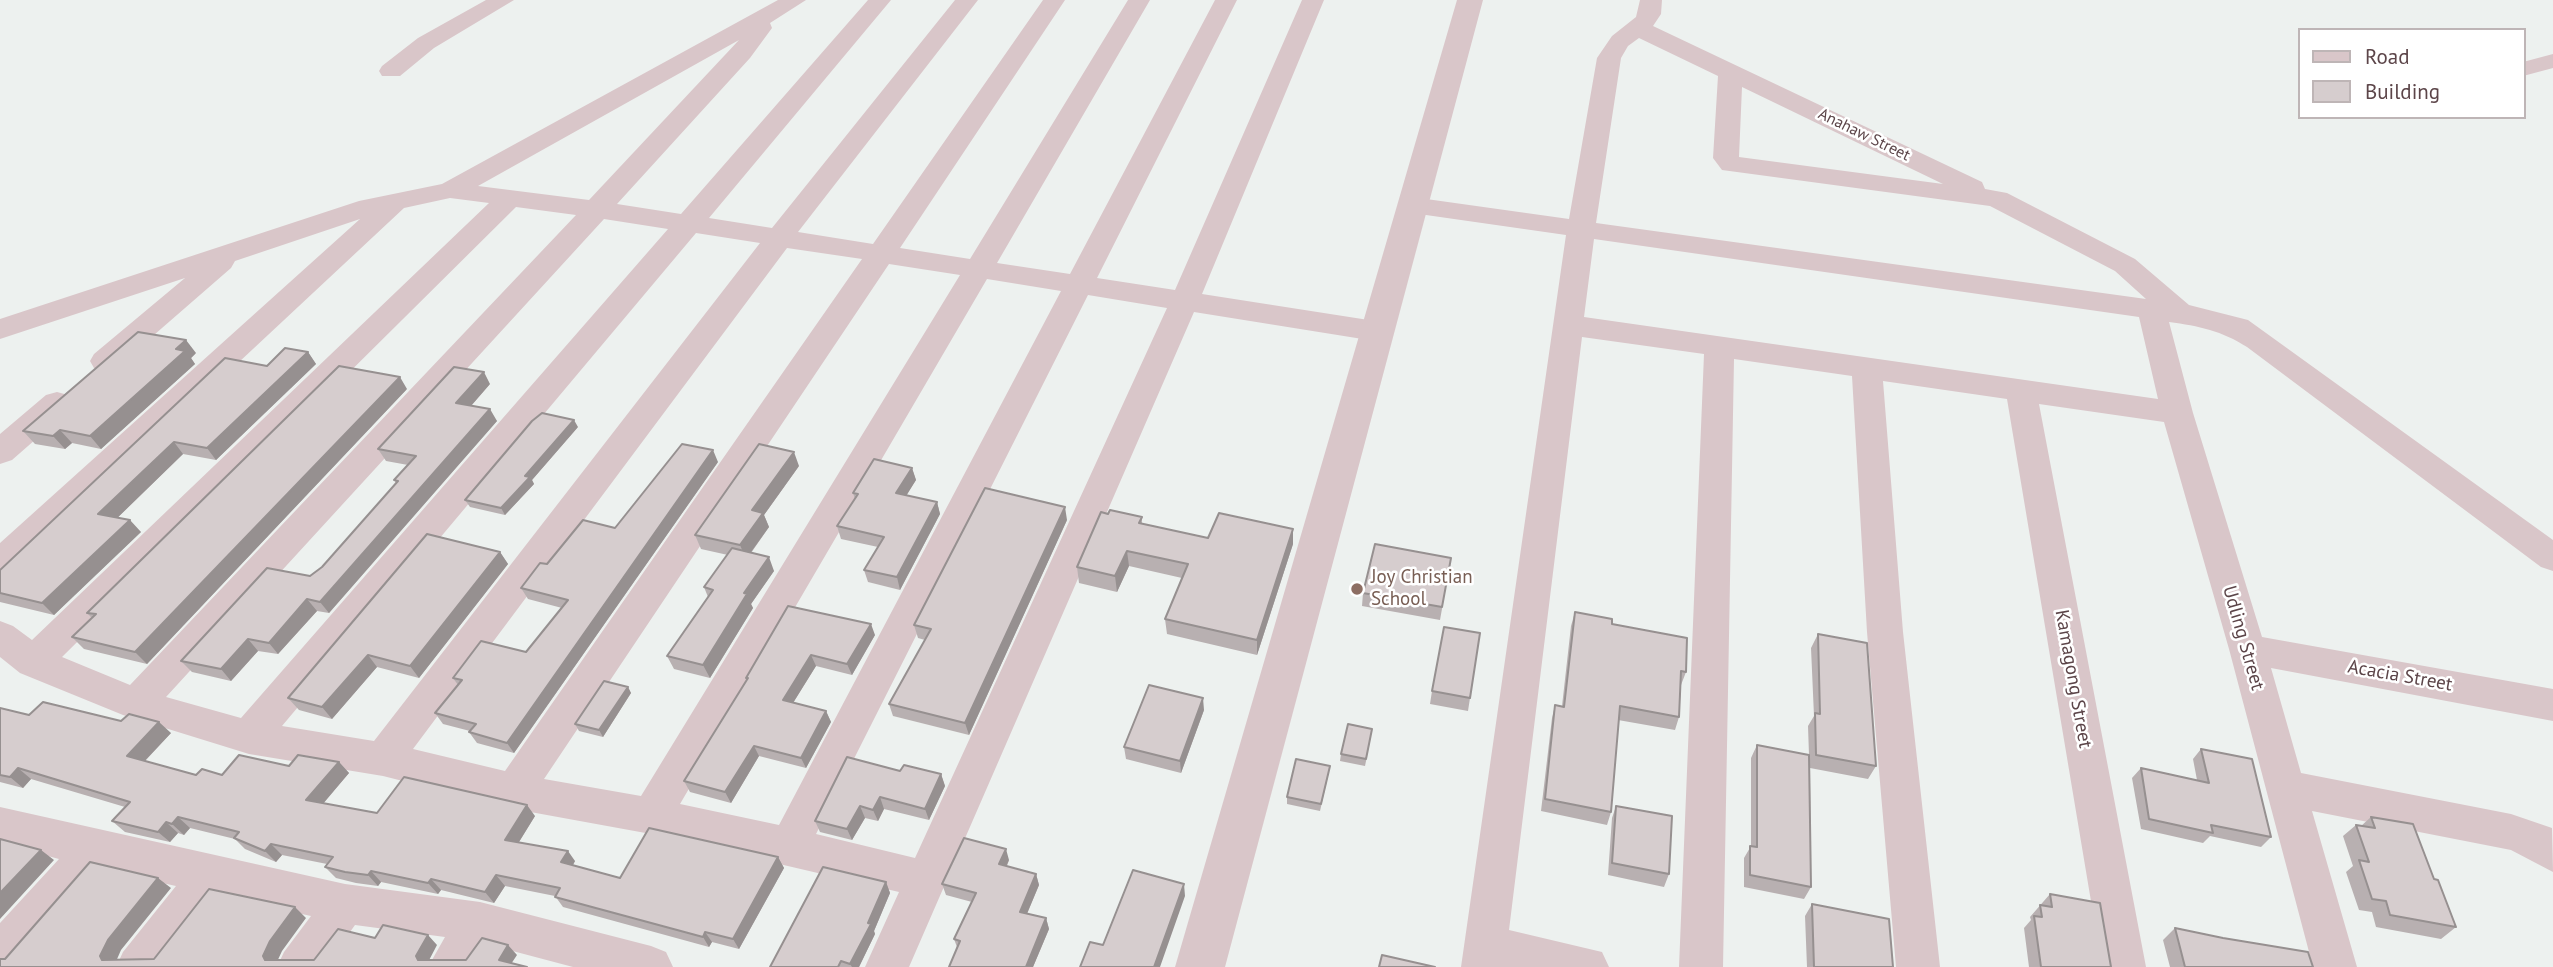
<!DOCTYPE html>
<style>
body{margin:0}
#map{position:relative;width:2553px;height:967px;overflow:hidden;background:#edf1ef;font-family:"PT Sans",sans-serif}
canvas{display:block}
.legend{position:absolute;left:2298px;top:28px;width:228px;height:91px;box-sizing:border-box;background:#fff;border:2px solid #beb5b6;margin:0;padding:9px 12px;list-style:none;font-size:21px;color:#5c4549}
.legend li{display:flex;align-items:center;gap:14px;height:35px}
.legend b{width:35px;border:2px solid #beb5b6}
</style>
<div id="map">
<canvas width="2553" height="967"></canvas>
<ul class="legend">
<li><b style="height:9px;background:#d9c6c9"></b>Road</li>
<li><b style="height:19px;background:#d6cdce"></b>Building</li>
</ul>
</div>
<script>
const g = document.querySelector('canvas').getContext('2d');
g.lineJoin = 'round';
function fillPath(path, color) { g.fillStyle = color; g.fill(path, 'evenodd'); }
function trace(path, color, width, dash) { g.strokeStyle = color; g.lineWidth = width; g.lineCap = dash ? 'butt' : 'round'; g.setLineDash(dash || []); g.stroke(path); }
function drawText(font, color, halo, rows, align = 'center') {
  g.font = font + ' "PT Sans",sans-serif'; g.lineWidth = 5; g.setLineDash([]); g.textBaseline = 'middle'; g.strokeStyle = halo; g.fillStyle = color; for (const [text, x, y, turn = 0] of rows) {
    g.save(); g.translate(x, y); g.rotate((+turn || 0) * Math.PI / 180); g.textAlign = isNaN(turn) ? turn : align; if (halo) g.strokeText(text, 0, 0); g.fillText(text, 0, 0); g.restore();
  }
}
fillPath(new Path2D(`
 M486,0H514L434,48L400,76H382L379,71L382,66L418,38Z
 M778,0H806L770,23L772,28L750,58L617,204L681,214L868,0H891L709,218L772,228L955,0H978L798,232L873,244L1043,0H1065L900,248L970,259L1128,0H1150L997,263L1070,274L1215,0H1237L1097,278L1175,290L1302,0H1324L1202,294L1375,321L1386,324L1390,331L1386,338L1375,341L1194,312L909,967H865L899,892L651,834L514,809L383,776L249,754L123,715L20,673L0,657V621L13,626L32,640L489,203L450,198L404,208L12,574L0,577V543L360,219L235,261L231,268L116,368L105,371L94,368L90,361L94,354L185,278L0,339V319L359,201L442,184ZM739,40L589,200L478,186ZM516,207L576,215L130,685L62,657ZM604,219L668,229L241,718L166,697ZM696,233L760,243L374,741L282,726ZM787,248L862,259L505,771L413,749ZM889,264L960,275L641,796L544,779ZM987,279L1061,291L779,825L680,804ZM1088,295L1167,308L915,858L816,834Z
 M1640,0H1662L1661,14L1653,26L1982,182L1985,189L2007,193L2135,259L2189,305L2248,320L2553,540V571L2541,567L2247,347C2222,331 2199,326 2169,322L2193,413L2262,637L2553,689V721L2271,668L2301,773L2511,814L2552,828L2553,872L2511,850L2312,811L2357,967H2313L2229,649L2164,422L2039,404L2146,967H2102L2007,399L1883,381L1903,632L1940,967H1896L1867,632L1852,376L1734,359L1723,967H1679L1704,354L1582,337L1509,930L1602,952L1609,967H1461L1566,235L1412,213L1402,211L1398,205L1402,199L1412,197L1569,219L1597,58L1612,36L1636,17ZM1639,38L1718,76L1713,158L1722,170L1990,206L2115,271L2146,299L1596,223L1621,58L1628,46ZM1742,87L1943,184L1739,157ZM1594,239L2139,317L2158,399L1584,317Z
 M2553,54V68L2523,76V62Z
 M57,392L68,395L73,403L68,411L12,460L0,464V434L46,395Z
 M0,807L345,884L480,902L651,946L666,952L673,967H573L490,945L475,967H428L445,937L355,925L325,967H277L284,952L311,916L220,896L165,967H116L123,952L176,886L102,870L18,967H0V923L59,859L0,843Z`), '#d9c6c9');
fillPath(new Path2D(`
 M1457,0H1483L1225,967H1175Z`), '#d9c6c9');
fillPath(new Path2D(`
 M308,352L316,364L216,460L183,454L117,518L141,532L54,615L0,602V570L267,366Z
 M196,353L191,358L195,364L101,449L72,443L65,449L35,444L23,431Z
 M490,384L471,406L497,421L329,613L317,611L278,654L258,651L231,681L192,672L181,661L310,576L322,567L396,483L394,480L408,465L386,461L378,449Z
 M407,389L147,664L84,649L72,637L92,618L87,613Z
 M578,427L532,480L534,484L505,515L470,507L465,500Z
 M718,462L514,753L477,743L469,732L470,731L443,724L435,713L458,685L453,678L526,652L562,608L528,599L521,588L547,564L615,528Z
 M799,466L764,515L769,527L751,553L774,571L751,604L753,608L710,678L674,669L667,656L708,597L704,587L728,555L701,549L695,535Z
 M912,468L916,480L906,495L937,502L940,514L900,590L868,582L864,570L878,547L841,539L837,526L855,499L853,493Z
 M1142,517V524L1208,538L1293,529V544L1257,655L1167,634L1165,619L1182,578L1129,566L1117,592L1079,583L1077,567Z
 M1067,520L969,735L893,716L889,704L925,640L918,638L914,625Z
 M500,552L508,564L419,678L377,667L332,719L299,710L288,698Z
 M1451,558L1440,620L1362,606L1363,593Z
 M788,606L875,635L852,675L816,666L793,703L826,711L831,722L806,768L759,756L731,803L690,792L684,781L747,681L746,678Z
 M1575,612L1612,624L1686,672L1681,685L1679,717L1675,730L1618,720L1611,812L1607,825L1541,811L1552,718L1555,705L1562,706L1571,626Z
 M1480,633L1468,711L1430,704L1432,691Z
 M1818,634L1876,766L1868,779L1810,768L1811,887L1804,899L1744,887V858L1751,846V758L1757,745L1809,755L1808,726L1814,716L1811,648Z
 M628,687L631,693L603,737L579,731L575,724Z
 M0,708L29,715L121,721L171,733L145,761L196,775H222L289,766L339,762L349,773L323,803L377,813L535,816L519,842L575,861L573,865L620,878L778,857L784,868L739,949L712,942L709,947L563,907L555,896L505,886L494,903L441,890L438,894L381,882L378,886L356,883L336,878L325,867L327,864L282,855L276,862L245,849L235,839L190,828L184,835L178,833L170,842L125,832L112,821L125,807L31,779L23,788L0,782Z
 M1204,710L1181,773L1126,759L1124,747Z
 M1371,736L1365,766L1340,761L1341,754Z
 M2201,749L2271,837L2261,847L2210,836L2203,843L2141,829L2132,778L2141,768L2197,780L2193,759Z
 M900,771L941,774L945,786L929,820L884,809L878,821L865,818L852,840L820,832L815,821Z
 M1329,772L1320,811L1287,804V797Z
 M1616,806L1669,874L1664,887L1608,875L1612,818Z
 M2371,817L2434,879L2456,927L2441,939L2376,927L2372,912L2359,910L2346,872L2353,866L2343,836L2356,825L2361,826Z
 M1009,860L1007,866L1036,874L1039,885L1027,914L1046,918L1049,929L1033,967H949L957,947L954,939L972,902L946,895L942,884Z
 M886,882L890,893L874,931L875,934L859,967H770Z
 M2050,894L2111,967H2029L2024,928L2031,920L2030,917Z
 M1812,904L1893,967H1807L1805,916Z
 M2175,928L2313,967H2170L2163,940Z`), '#b8b0b1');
fillPath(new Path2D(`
 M186,340L196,353L191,358L195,364L101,449L90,436Z
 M308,352L316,364L216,460L207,448Z
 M484,372L490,384L463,415L456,403Z
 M400,377L407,389L147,664L135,652Z
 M490,409L497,421L329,613L320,602Z
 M574,420L578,427L532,480L534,484L505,515L501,508L525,476Z
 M60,430L72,443L65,449L53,436Z
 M174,442L183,454L109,526L98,514Z
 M713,450L718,462L514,753L507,743Z
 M794,452L799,466L764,515L769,527L746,559L740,545L752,510Z
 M912,468L916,480L900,506L896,493Z
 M937,502L940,514L900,590L897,577Z
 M1065,507L1067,520L969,735L965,723Z
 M130,520L141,532L54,615L42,603Z
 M1293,529V544L1257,655V640Z
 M1127,551L1129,566L1117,592L1115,576Z
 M500,552L508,564L419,678L410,666Z
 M769,557L774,571L751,604L753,608L710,678L703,665L744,593Z
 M307,599L317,611L278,654L269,643Z
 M871,624L875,635L852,675L847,664Z
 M248,639L258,651L231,681L221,669Z
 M368,655L377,667L332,719L322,707Z
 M811,655L816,666L788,711L783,700Z
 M628,687L631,693L603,737L599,730Z
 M1203,698L1204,710L1181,773L1180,761Z
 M826,711L831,722L806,768L801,758Z
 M159,722L171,733L139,767L127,756Z
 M754,746L759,756L731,803L725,792Z
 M339,762L349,773L317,811L306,800Z
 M18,768L31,779L23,788L10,777Z
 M941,774L945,786L929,820L925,809Z
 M880,797L884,809L878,821L873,810Z
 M527,805L535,816L514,850L505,840Z
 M860,806L865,818L852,840L847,829Z
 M178,817L190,828L184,835L172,824Z
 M166,822L178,833L170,842L158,832Z
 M271,844L282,855L276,862L265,851Z
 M1006,849L1009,860L1002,875L999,864Z
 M41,850L54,860L0,919V893Z
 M568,851L575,861L569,872L561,862Z
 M778,857L784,868L739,949L733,939Z
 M371,871L381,882L378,886L368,875Z
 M1036,874L1039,885L1023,923L1020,912Z
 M496,875L505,886L494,903L485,892Z
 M158,878L171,888L121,950L114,966L102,960L100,956L108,940Z
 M431,879L441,890L438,894L428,883Z
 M886,882L890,893L874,931L875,934L859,967H852L850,964Z
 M1184,884L1185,896L1160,967H1154Z
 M295,907L306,918L282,951L275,966L265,960L263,956L270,941Z
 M1046,918L1049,929L1033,967H1026Z
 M705,932L712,942L709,947L703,937Z
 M428,935L437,945L426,966L418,960L416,956Z
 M508,945L517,955L509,967L499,960Z`), '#969090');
const building = new Path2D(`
 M138,332L186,340L176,349L185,351L90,436L60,430L53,436L23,431Z
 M285,348L308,352L207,448L174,442L98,514L130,520L42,603L0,593V570L225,358L267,366Z
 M339,366L400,377L135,652L72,637L96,614L87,613Z
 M454,367L484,372L456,403L490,409L320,602L307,599L269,643L248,639L221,669L181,661L267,568L310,576L322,567L398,481L394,480L416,456L378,449Z
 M542,413L574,420L525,476L530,477L501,508L465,500L532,421Z
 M682,444L713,450L507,743L469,732L476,724L435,713L462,680L453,678L481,641L526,652L568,600L521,588L540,563L547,564L583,520L615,528Z
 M759,444L794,452L752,510L763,513L740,545L695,535Z
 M874,459L912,468L896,493L937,502L897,577L864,570L884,537L837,526L858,494L853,493Z
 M985,488L1065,507L965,723L889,704L931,629L914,625Z
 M1110,510L1142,517L1139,523L1208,538L1219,513L1293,529L1257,640L1165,619L1188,564L1127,551L1115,576L1077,567L1101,512L1108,514Z
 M427,534L500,552L410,666L368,655L322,707L288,698Z
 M1375,544L1451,558L1442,607L1363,593Z
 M732,548L769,557L744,593L747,594L703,665L667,656L713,590L704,587Z
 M788,606L871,624L847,664L811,655L783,700L826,711L801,758L754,746L725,792L684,781L748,678H746Z
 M1575,612L1612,619V624L1687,638L1686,672L1681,671L1679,717L1620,706L1611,812L1545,799L1555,705L1564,707Z
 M1444,627L1480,633L1470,698L1432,691Z
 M1818,634L1867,643L1876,766L1816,755L1815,713L1820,714Z
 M604,681L628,687L599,730L575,724Z
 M1149,685L1203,698L1180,761L1124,747Z
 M43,702L121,721L129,714L159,722L127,756L196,775L202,769L222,775L239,755L289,766L298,755L339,762L306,800L377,813L404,777L527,805L505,840L568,851L561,862L620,878L649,828L778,857L733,939L705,932L703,937L555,897L560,888L496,875L485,892L431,879L428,883L371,871L368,875L345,872L325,867L333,857L271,844L265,851L234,838L239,832L178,817L172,824L166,822L158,832L112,821L130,802L18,768L10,777L0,775V708L29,715Z
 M1348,724L1372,729L1366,759L1341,754Z
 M1757,745L1809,755L1811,887L1750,875V846L1757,847Z
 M2201,749L2252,759L2271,837L2211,825L2213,833L2149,819L2141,768L2209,783Z
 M847,757L900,771L904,765L941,774L925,809L880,797L873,810L860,806L847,829L815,821Z
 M1296,759L1330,766L1321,804L1287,797Z
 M1616,806L1672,816L1669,874L1612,863Z
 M2371,817L2413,824L2434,879L2438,880L2456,927L2390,915L2386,901L2372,899L2359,860L2369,862L2356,825L2375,828Z
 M964,838L1006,849L999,864L1036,874L1020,912L1046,918L1026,967H949L960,941L954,939L976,893L942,884Z
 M0,839L41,850L0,893Z
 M90,862L158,878L108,940L100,956L102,960L154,959L209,889L295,907L270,941L263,956L265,960H314L338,929L375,938L383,925L428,935L416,956L418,960H466L482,938L508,945L499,960L527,967H0V959H5Z
 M823,867L886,882L868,923L871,924L850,964L841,961L838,967H770Z
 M1133,870L1184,884L1154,967H1080L1090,942L1103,945Z
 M2050,894L2100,903L2111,967H2041L2034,916L2042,917L2040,905L2052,907Z
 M1812,904L1889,919L1893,967H1814Z
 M2175,928L2223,938L2308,952L2313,967H2185Z
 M1382,955L1435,967H1379Z`);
fillPath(building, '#d6cdce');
trace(building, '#969090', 2);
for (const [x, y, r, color] of [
 [1357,589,7,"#8d6e63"]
]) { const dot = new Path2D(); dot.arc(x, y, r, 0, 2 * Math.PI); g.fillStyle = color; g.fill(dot); trace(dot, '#fff', 2.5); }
drawText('16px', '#5c4549', '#fff', [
 ["Anahaw Street",1864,135,26]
]);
drawText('19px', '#785e54', '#fff', [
 ["Joy Christian",1371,578],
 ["School",1371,600]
], 'left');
drawText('19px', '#5c4549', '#fff', [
 ["Udling Street",2243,638,74],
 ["Acacia Street",2400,676,10],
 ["Kamagong Street",2073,679,80]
]);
</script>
